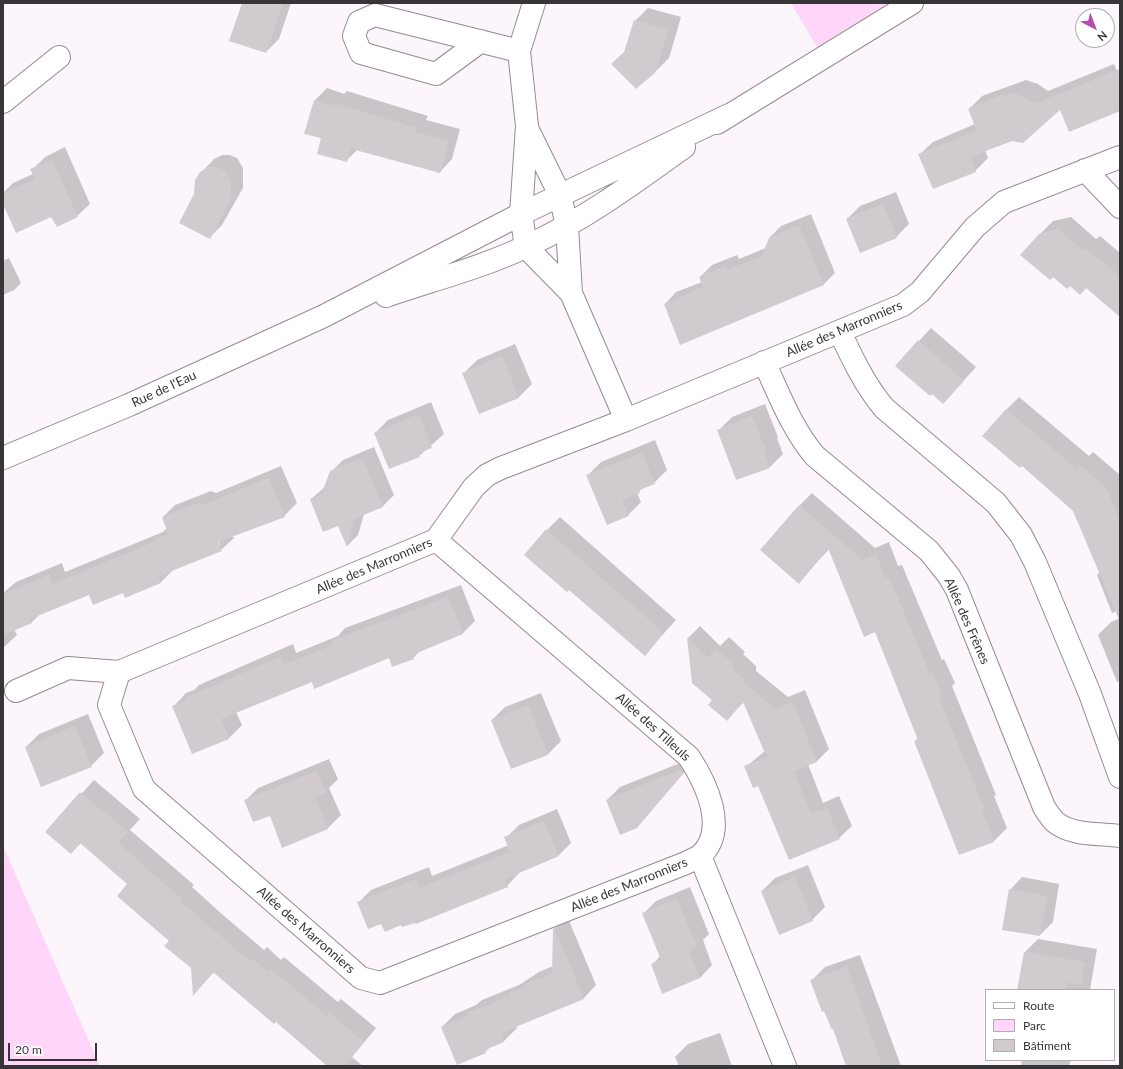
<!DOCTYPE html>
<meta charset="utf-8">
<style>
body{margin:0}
#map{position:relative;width:1123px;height:1069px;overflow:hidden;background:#fcf5fb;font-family:Lato,sans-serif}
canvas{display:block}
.frame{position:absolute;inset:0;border:4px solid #373537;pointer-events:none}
.legend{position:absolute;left:985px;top:989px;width:130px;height:72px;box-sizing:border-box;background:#fff;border:1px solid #afaeaf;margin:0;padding:5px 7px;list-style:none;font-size:12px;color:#373537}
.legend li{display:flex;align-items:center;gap:8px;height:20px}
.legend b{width:20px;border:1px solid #afaeaf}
.north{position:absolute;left:1075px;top:8px;width:40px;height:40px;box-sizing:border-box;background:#fff;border:1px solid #afaeaf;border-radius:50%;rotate:138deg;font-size:11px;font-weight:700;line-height:16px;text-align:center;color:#373537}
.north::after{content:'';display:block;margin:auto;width:14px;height:18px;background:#b44caf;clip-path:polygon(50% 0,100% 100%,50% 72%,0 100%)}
.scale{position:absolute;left:8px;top:1043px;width:89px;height:18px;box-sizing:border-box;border:2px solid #373537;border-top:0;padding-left:5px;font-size:12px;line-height:14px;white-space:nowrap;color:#373537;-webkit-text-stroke:3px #fff;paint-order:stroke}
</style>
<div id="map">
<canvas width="1123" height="1069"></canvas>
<div class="frame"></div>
<ul class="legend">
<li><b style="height:5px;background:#fff"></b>Route</li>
<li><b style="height:11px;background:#ffd5fa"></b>Parc</li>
<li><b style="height:11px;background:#d1cbd0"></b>Bâtiment</li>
</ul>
<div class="north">N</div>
<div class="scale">20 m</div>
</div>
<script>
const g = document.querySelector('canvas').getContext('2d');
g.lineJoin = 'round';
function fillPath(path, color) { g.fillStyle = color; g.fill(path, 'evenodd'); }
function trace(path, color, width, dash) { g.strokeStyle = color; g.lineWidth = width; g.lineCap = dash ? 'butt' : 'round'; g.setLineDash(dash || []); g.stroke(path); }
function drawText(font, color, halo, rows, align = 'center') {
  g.font = font + ' Lato,sans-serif'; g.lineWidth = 3.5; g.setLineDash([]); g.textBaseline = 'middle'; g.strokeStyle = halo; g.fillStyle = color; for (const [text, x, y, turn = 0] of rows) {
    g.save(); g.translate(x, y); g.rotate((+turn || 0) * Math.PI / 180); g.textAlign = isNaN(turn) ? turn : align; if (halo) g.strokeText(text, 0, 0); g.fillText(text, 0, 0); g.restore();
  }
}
fillPath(new Path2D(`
 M791,3H889L821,54Z
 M3,846L100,1066H3Z`), '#ffd5fa');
fillPath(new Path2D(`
 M243,3H291L279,39L266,52Z
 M648,8L681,17L669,58L656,71L626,50L635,21Z
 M1114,64L1120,78V108H1060L1011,140L985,150L988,158L975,171L920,154L933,142L975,124L969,109L982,96L1026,80L1038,84L1048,91Z
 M327,88L344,94L347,91L428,116L426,120L460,129L452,159L440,172L358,149L346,161L322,138L305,133L315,100Z
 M65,147L90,204L77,216L52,215L3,202V193L13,183L33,174L32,170L45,157Z
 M222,155H230L237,158L243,168V188L222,225L209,238L195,195L201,173L214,159Z
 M896,192L909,224L896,237L847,219L860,206Z
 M811,214L835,273L823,285L665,304L676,292L702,282L700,277L712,265L737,255L739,259L766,248L769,238L781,226Z
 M1071,217L1096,239L1100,236L1120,253V316L1040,234L1053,221Z
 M9,258L21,283L14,290L3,295V261Z
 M931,328L976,367L943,403L932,393L919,341Z
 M515,344L532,384L519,397L480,412L464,373L477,360Z
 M1019,397L1089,456L1093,452L1119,474L1120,610L1112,613L1097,575L1100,572L1074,510L1006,410Z
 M431,402L444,434L419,456L375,433L388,420Z
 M765,404L778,437L777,438L783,454L770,467L719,430L732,417Z
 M655,440L667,470L654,483L644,487L637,493L641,502L628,515L588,475L601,462Z
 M374,447L394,495L382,507L364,514L358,535L347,546L339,525L311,499L325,487L331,472L343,460Z
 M281,466L297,503L284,516L232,535L234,538L221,550L173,570L161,582L125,597L123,592L90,594L40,614L32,622L14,629L17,635L3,648V593L16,582L62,563L65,572L163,532L167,528L163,517L175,505L211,491L216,493ZM217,537L220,545H218Z
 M812,493L875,548L889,542L898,566L902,565L942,660L944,659L955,683L952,686L996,795L994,796L1007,828L994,841L959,854L915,741L918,738L876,631L830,548L799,582V506Z
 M560,517L676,620L645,654L547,530Z
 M461,585L475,621L462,634L420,651L413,658L389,657L312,681L236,712L242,725L229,738L192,752L174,706L186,693L194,690L199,685L293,644L296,653L338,636L345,628Z
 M1120,618V683L1119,681L1117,682L1098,635L1111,622Z
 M700,626L720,646L729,637L745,652L743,654L756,666V671L788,697L805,690L829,749L817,761L808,764L823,803L839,796L852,826L839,838L759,784L748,765L765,751L744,702L727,719L713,700L693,682L688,638Z
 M541,693L561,741L548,754L512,768L492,720L505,707Z
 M88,714L104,753L91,766L26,747L39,734Z
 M695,757L696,759L637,827L607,800L620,787Z
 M329,759L338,779L329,788L341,815L328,828L282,846L270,814L245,801L258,788Z
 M94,780L140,819L130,830L194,885L192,887L223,915L264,950L267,947L281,960L284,957L338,1002L341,999L376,1028L352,1057L363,1066H324L326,1064L276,1021L214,972L194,994L192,967L129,884L81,843L71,853L47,832Z
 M557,809L571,843L558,856L520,872L507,886L402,924L382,923L358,903L371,890L429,867L432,876L509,845L506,838L519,825Z
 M808,865L825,907L812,920L762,891L775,878Z
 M1022,877L1059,884L1053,922L1040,935L1010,890Z
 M690,887L709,934L703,940L712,965L700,978L652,965L660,956L643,914L656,901Z
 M567,916L596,985L584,998L516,1026L517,1028L504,1041L491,1046L485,1052L442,1027L455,1014L476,1005L482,1000L519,985L539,972L553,966L554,929Z
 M1038,939L1097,949L1090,990H1018L1025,952Z
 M860,955L901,1066H847L834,1028L812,980L825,967Z
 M720,1033L732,1066H679L675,1057L688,1044Z
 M1022,1060H1071L1069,1066H1021Z`), '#0003');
fillPath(new Path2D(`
 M242,3H283L266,53L229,41Z
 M634,20L668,30L656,72L636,89L611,64L624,52Z
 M1120,69V111L1069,132L1060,110L1023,143L1012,141L970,157L976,172L933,189L918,154L977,131L968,109L1002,95H1008L1012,92L1025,97L1035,104Z
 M314,100L333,106L334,103L416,128L415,132L449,141L440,173L359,151L351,147L347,162L317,154L321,138L304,134Z
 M52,160L78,217L57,227L51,217L16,233L3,204V194L35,179L30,169Z
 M208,167H217L225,171L231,182L230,201L210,239L179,223L194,194L195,180L200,172Z
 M883,204L897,238L860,253L846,219Z
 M799,225L824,285L680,345L664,304L703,287L699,277L725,266L727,270L762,256L769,238Z
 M1058,229L1083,251L1086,248L1120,277V317L1086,288L1080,295L1070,286L1067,289L1053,277L1050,280L1020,255L1039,234Z
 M918,340L964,381L943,404L932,394L930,396L895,366Z
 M502,356L519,398L479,414L462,373Z
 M1006,409L1076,469L1079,464L1106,487L1120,522V622L1073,511L1022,466L1020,468L982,436Z
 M419,414L432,448L418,453L420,457L389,469L374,433Z
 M752,416L766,450L764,451L770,468L736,480L717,430Z
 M642,453L655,484L639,490L640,493L622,500L629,516L607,525L586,475Z
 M362,458L383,507L354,519L347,547L338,526L323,532L310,499L324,493L323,490L330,471Z
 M269,478L285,517L218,542L222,551L159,576L161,583L125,598L123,593L93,605L89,595L30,619L32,623L3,635V594L49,575L53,584L154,542L153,540L168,534L162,517L198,503L203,505Z
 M799,505L862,560L876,554L885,578L889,577L929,672L932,671L942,697L939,698L984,808L982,810L994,842L959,855L914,741L918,740L875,632L864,637L828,548L799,584L760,550Z
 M546,529L664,633L645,656L569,590L567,592L524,555Z
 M448,597L463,634L412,655L414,659L392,667L389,658L314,689L312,682L221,719L229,739L192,754L172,706L186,701L185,698L280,657L283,665L333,645L331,641Z
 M687,638L708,658L716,649L734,664L731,667L744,679L745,683L775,709L793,702L817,762L794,771L811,814L827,808L840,839L789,860L758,786L753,788L744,766L769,756L764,751L743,702L727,721L708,705L712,700L692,683Z
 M528,705L548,755L511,769L491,720Z
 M75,726L92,767L41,787L25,747Z
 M682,769L684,772L637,828L620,835L606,800Z
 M317,771L326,793L315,797L328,829L282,848L270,816L253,822L244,800Z
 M80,792L128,832L118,843L182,899L180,901L210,927L251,962L253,959L268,972L271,969L328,1017V1011L364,1042L344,1066H327L276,1022L274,1024L213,972L193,996L191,968L164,946L169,941L117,896L127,884L80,843L71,854L45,832Z
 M544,821L559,856L505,879L508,887L416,924L415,923L402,927L401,925L385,932L381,924L368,929L357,902L416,879L419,888L510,852L504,837Z
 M795,877L813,921L779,935L761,891Z
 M1009,889L1047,896L1040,936L1002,930Z
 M677,899L697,947L689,951L700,978L662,994L651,964L661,960L642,913Z
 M554,928L584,999L501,1033L504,1042L485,1050L486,1053L457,1065L441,1027L469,1015L468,1013L510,996L509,993L525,987V984L552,974L553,929Z
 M1024,952L1085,962L1081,985L1068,982L1066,990H1017Z
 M847,967L882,1066H846L833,1029L832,1030L824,1011L822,1012L810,980Z`), '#d1cbd0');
const street = new Path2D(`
 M534,3L519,51L527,126L521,214L526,247L571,293L626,420
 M481,41L436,74L361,53L354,36L359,22L375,15L519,51
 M3,102L59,57
 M527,128L560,195L567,226L571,293
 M1085,170L1120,207
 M840,332C853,360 865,385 884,408L996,503L1021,535L1035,562L1090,694L1120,777
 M764,362C779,394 792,429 815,456L929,551L949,576L957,590L1044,807C1047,812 1051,818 1055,822C1072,836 1100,833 1120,836
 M436,540L689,757C706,783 729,830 700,856L785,1066
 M119,672L109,705L144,789L361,978L380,983L686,863L700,856
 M16,691L68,668L119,672L436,540L474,487L487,475L501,468L626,420L903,305L920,292L975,227L1004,202L1120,157`);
const secondary = new Path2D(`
 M717,123L912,3
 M386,296C432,280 484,267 527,246C584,220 634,183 684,147
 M3,458L129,405L324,316L521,214L729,115`);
trace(street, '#928c91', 24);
trace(secondary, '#928c91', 24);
trace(street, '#fff', 22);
trace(secondary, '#fff', 22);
drawText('13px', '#373537', '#fff', [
 ["Allée des Marronniers",844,329,-23],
 ["Rue de l'Eau",164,389,-25],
 ["Allée des Marronniers",374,566,-23],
 ["Allée des Frênes",967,621,66],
 ["Allée des Tilleuls",653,727,42],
 ["Allée des Marronniers",629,885,-22],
 ["Allée des Marronniers",306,930,41]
]);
</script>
